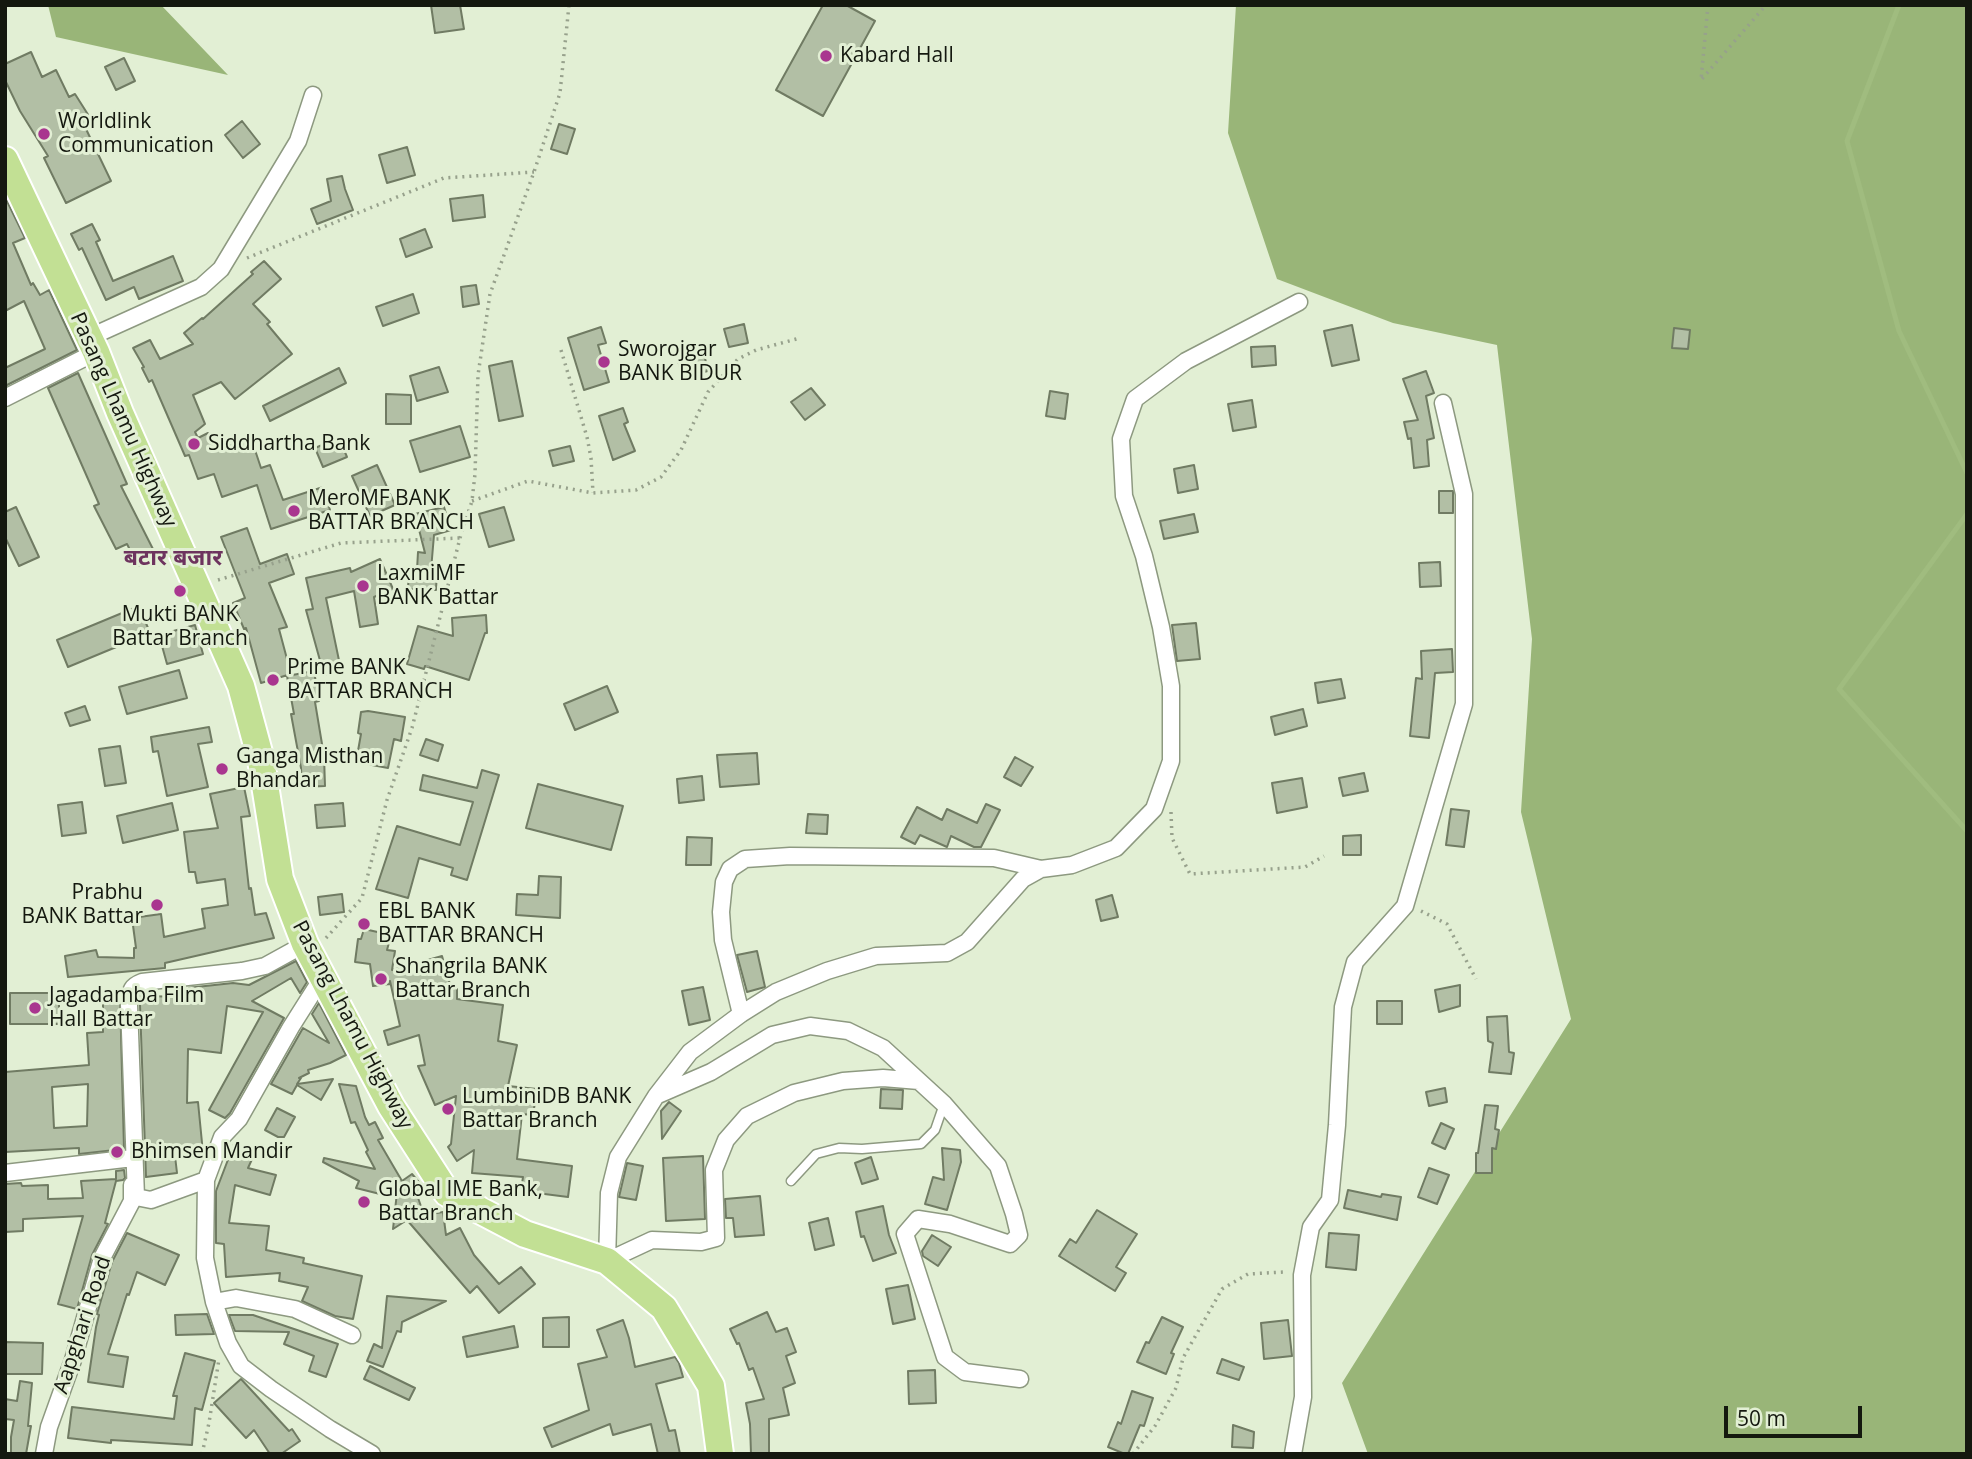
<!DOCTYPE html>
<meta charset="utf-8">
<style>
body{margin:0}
#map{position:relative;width:1972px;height:1459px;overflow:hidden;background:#e2efd4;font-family:"Open Sans",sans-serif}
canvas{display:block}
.frame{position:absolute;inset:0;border:7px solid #14180f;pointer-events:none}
.scale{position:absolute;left:1724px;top:1406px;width:138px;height:32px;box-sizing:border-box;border:4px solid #14180f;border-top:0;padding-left:9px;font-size:21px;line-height:24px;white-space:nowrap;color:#14180f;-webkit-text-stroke:5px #e2efd4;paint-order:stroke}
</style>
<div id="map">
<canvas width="1972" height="1459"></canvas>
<div class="frame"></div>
<div class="scale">50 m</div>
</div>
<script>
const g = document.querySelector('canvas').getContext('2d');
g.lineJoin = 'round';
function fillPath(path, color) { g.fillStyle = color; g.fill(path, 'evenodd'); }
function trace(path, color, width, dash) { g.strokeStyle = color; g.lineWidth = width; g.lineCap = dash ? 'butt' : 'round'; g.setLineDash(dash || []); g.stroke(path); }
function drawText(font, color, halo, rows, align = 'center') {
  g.font = font + ' "Open Sans","Noto Sans Devanagari",sans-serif'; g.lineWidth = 6; g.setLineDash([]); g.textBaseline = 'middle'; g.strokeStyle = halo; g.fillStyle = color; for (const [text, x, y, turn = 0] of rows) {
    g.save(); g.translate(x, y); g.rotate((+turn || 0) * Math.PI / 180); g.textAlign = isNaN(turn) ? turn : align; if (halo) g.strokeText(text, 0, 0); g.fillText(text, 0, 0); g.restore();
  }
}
fillPath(new Path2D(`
 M48,5H161L228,75L56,37Z
 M1236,5H1967V1454H1368L1342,1383L1571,1019L1521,812L1532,639L1497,345L1393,323L1277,279L1228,133Z`), '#99b578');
trace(new Path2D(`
 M1899,5L1847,141L1899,331L1967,473
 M1967,514L1839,689L1967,831`), '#a0bc7f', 5);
const building = new Path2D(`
 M431,5H460L464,29L435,33Z
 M823,5H846L875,21L823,116L776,90Z
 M31,52L42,77L56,70L69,97L75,94L94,124L86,129L111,181L66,203L44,158L48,156L20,111L5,80V64Z
 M124,58L135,81L116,90L105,67Z
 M242,121L260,144L243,158L225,135Z
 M559,124L575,129L567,154L551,149Z
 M407,147L415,175L387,183L379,155Z
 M342,176L345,189L353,210L317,224L311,209L331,201L327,179Z
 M483,195L485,217L453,221L450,199Z
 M5,197L25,238L13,243L31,285L33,283L40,295L49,290L77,350L5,386V368L45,349L24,301L5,311Z
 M92,224L100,240L96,242L113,281L173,256L183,281L139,299L134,287L106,300L82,248L79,250L71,234Z
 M425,229L432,247L406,257L400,239Z
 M264,261L281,279L253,304L270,322L267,324L292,354L235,399L221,382L193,395L205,424L195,432L198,438L208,433L215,451L251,438L261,468L270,465L283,500L323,487L330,510L271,529L257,485L222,497L214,474L198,479L189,455L185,456L152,380L149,382L142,368L144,367L133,348L150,340L160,359L193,344L184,333L202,318L203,319L253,274L251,272Z
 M476,285L479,304L463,307L461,287Z
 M413,294L419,313L383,326L376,307Z
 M744,324L748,343L729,347L724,329Z
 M1352,325L1359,360L1332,366L1324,331Z
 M601,327L606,343L598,345L609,382L584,390L568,338Z
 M1674,328L1690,330L1688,349L1672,348Z
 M1275,346L1276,365L1252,367L1251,347Z
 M704,354L708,371L682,377L678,360Z
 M512,361L523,416L499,421L489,366Z
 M439,367L448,392L417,401L410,376Z
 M339,368L346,383L270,421L263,406Z
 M1426,371L1434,393L1426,396L1434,438L1427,440L1429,466L1414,468L1411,438L1408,439L1404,422L1418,420L1403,379Z
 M78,373L127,484L121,486L157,557L138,566L127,544L116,549L94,506L99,504L48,388Z
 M811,388L825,405L805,420L791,402Z
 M1050,391L1068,394L1065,419L1046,416Z
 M386,394L411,395V424H386Z
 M1252,400L1256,427L1233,431L1228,404Z
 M623,408L628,422L624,424L635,451L613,460L599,416Z
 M460,426L470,457L420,472L410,441Z
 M339,438L347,457L323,467L315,448Z
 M570,446L574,461L553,466L549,451Z
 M377,465L395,505L370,516L352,476Z
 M1194,465L1198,489L1178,493L1174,469Z
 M1439,491H1453V513H1439Z
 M16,507L39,557L19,566L5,537V512Z
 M444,507L451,530L434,535L431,570H437L436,590L408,589L409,569L417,570L418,552L425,553L415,514Z
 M504,507L514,540L489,547L479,514Z
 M1194,514L1198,532L1164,539L1160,521Z
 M247,528L260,564L287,554L294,574L269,583L287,627L279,629L291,674L261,683L246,628L244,629L233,603L245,598L221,537Z
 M380,559L393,589L374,597L378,624L360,627L354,591L326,598L341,670L324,675L306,610L313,609L306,578L350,568L351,572Z
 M1440,562L1441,586L1420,587L1419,563Z
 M139,606L150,633L68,667L57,640Z
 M486,615L487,633H485L469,680L425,666L424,669L407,664L418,626L453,636L452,618Z
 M1196,623L1200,659L1177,661L1172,625Z
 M195,625L203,654L167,664L159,635Z
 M1452,649L1453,672L1435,673L1429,738L1410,736L1416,678L1422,679L1421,651Z
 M179,670L187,698L127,714L119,687Z
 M314,671L319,701L315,702L324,756L325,786L302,787L301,768L291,714H294L287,676Z
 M1341,679L1345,698L1318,703L1315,683Z
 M607,686L618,712L575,730L564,704Z
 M85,706L90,720L70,726L65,713Z
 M1303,709L1307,726L1275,735L1271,717Z
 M368,711L405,717L401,741L394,739L388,768L356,762L361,734L358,733L361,712Z
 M209,727L212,742L198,744L208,787L167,796L158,751L153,752L151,737Z
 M426,739L443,745L438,761L420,755Z
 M120,746L126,783L105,786L99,749Z
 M757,753L759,784L720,787L717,755Z
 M1015,757L1033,767L1021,786L1004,777Z
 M482,770L499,775L467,880L451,875L453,868L419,858L408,898L376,889L397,826L460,845L473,802L420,790L423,775L477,788Z
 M1364,773L1368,791L1343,796L1339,778Z
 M702,776L704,800L679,803L677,779Z
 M1302,778L1307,807L1277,813L1272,783Z
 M538,784L623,806L611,850L526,828Z
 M244,787L250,816L241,817L249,889L251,888L255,915L266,913L274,938L165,963V968L68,977L65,956L96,950L98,957L134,958V948H136L132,918L161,914L164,937L205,928L202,909L228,905L225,879L197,883L195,872H189L184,832L218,828L210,794Z
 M82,802L86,833L62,836L58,805Z
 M172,803L178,830L123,843L117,816Z
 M343,803L345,826L317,828L315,805Z
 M986,804L1000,810L981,847H974L951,836L947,847L920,835L915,844L901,837L917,807L942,820L947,809L977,823Z
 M1451,809L1469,811L1464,847L1446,845Z
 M808,814L828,815L827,834L806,833Z
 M1361,835V855H1343V836Z
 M687,837L712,838L711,865H686Z
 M539,876L561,877L560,918L516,915L517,894L538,895Z
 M342,894L344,912L320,915L318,897Z
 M1112,895L1118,917L1101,921L1096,900Z
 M364,929L391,935L387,950L395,951L392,970L442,956L451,988L457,989V999L503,1005L498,1041L517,1045L508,1086L537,1089L533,1115L522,1114L517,1159L572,1166L568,1197L521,1191L523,1177L472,1173L474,1150L457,1161L448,1147L451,1144L456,1096L435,1105L418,1066L425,1065L419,1035L388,1045L384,1031L400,1026L390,981V984L373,986L370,964L355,962L358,939H361Z
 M757,951L765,987L747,992L737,955Z
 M296,961L307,982L300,993L291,978L252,1001L284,1018L230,1113L225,1118L209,1110L263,1012L227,1006L221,1053L188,1049L187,1103L198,1102L203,1153L175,1156L177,1173L146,1177L140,1005L141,996L190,997L187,988L233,983L249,985Z
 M1460,985V1006L1439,1012L1435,990Z
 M703,987L710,1020L689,1025L682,991Z
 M10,993H59V1024H10Z
 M103,996H120L124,1149L79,1154V1148L5,1152V1072L89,1065L87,1033L103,1032ZM88,1084L87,1126L54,1128L52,1087Z
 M1377,1001H1402V1024H1377Z
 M319,1003L346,1055L330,1063L308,1070L309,1073L299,1078H301L297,1084L333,1079L321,1100L297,1085L292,1094L271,1084L303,1028L329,1043L312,1014Z
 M1507,1016L1509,1052L1514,1053L1511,1074L1489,1072L1493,1043L1488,1041L1487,1017Z
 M339,1084L356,1086L365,1117L369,1125L375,1122L383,1138L378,1140L402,1181L412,1174L423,1187L416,1192L424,1215L443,1212L446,1235L460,1228L474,1255L499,1284L521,1267L535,1284L499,1313L477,1286L470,1293L407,1220L393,1229L397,1192L381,1190L380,1194L356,1188L359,1181L323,1162L324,1158L375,1169L366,1152L368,1150L355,1122L351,1123Z
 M1445,1088L1447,1102L1429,1106L1426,1092Z
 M881,1089L903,1090L902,1109L880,1108Z
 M669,1102L681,1111L662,1139L661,1111Z
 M1485,1105L1498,1106L1495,1129L1499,1130L1496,1149L1492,1148V1173H1476V1153H1478Z
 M277,1108L295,1117L284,1137H278L265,1130Z
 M1441,1123L1454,1129L1445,1149L1432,1143Z
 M234,1144L240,1145L239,1152L253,1157L248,1168L276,1175L270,1195L235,1185L229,1223L269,1226L266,1250L304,1258L303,1263L362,1276L353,1319L335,1316L302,1301L308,1287L279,1281L280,1273L226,1277L224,1244L216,1243V1191Z
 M942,1148L960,1150L961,1162L947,1210L925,1204L933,1177L944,1180Z
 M703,1156L705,1219L666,1221L663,1158Z
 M871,1157L878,1179L862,1184L855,1163Z
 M627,1163L643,1166L636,1200L619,1197Z
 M1429,1168L1449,1175L1437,1204L1418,1197Z
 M124,1170L125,1178L123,1180L116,1181L105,1223L108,1224L92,1255L77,1309L58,1304L83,1216L23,1219V1231L5,1232V1184L21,1183L22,1186L48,1185V1199L83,1198L81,1181L116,1179V1171Z
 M1348,1190L1381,1197L1382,1194L1401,1197L1397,1220L1344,1208Z
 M760,1196L764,1235L735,1237L733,1218H726L725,1199Z
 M883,1206L889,1235L896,1253L873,1261L864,1236L861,1237L856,1212Z
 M1097,1210L1137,1234L1116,1267L1126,1273L1115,1291L1059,1256L1070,1239L1076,1243Z
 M828,1218L834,1245L815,1250L809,1223Z
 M127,1233L179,1255L165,1285L137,1272L129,1295L127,1294L108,1354L128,1357L123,1387L88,1382L96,1327L99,1315L97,1314L112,1262Z
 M1329,1233L1359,1235L1356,1270L1326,1267Z
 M932,1235L951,1247L938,1266L923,1256L922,1251Z
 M908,1285L915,1319L893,1324L886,1289Z
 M387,1296L446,1301L402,1322L401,1332L397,1331L383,1367L367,1361L374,1344L382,1348Z
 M767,1312L776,1332L787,1328L796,1352L786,1356L795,1383L783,1388L789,1415L769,1419V1454H751L750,1424L746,1403L764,1399L753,1368L749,1370L739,1343L737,1344L730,1329Z
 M207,1314L214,1334L176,1335L175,1315Z
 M229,1315H253L338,1344L326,1377L309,1371L314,1356L284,1344L289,1332L235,1331Z
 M569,1317V1347H543V1318Z
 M1162,1317L1183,1327L1171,1353L1174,1354L1166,1374L1137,1362L1146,1342L1149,1343Z
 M623,1320L629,1338L635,1367L675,1357L679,1363L683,1377L656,1384L669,1431L675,1430L680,1454H658L651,1424L613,1435L610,1424L552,1447L544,1428L589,1410L578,1364L607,1357L597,1330Z
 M1288,1320L1292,1356L1264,1359L1261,1323Z
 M514,1326L518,1347L467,1357L463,1337Z
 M5,1342L43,1343L42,1374H5Z
 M185,1353L215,1361L202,1410L195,1408L192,1445L111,1440V1443L68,1438L72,1407L174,1419L177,1396H173Z
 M1222,1359L1244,1367L1239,1380L1217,1373Z
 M370,1366L415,1388L409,1400L364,1379Z
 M935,1370L936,1403L909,1404L908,1371Z
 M241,1379L289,1431L292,1429L300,1441L281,1454H270L254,1430L246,1438L214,1403Z
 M20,1381L32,1383L28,1426H31L26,1454L11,1453V1437L14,1420L5,1419V1399L17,1401Z
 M1132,1391L1153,1398L1144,1426L1140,1425L1128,1454H1125L1108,1447L1118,1422L1121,1424Z
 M1233,1425L1254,1432L1253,1448L1232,1447Z`);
fillPath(building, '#b2bfa5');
trace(building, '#707b63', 2);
const lane = new Path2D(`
 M791,1181L816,1154L839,1148L862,1149L921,1144L935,1130L944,1104`);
const street = new Path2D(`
 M88,338L201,287L221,269L298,141L313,95
 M5,398L96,352
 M322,978L291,1027L239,1119L222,1137L206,1180L205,1258L214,1302L228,1343L241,1366L271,1389L330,1429L372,1454
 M741,1014L723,940L721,912L724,882L730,869L745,859L790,856L994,858L1041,869
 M919,1081L883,1078L843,1081L794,1093L747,1116L726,1140L714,1170L716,1238L701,1242L652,1240L607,1261L609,1193L618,1157L656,1096L690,1052L741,1014L776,992L827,971L876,956L947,953L967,942L1023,879L1041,869L1072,865L1116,848L1154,809L1171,761V686L1161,627L1144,556L1124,496L1121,439L1135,399L1186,361L1299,302
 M658,1095L711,1072L772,1035L810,1026L848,1031L883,1048L944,1104L998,1166L1014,1214L1019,1235L1010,1244L950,1224L918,1219L905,1234L945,1357L965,1372L1020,1379
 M5,1173L133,1158
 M206,1180L151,1200L136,1197L129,1005C131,992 129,987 142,982L242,971L265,966L305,944
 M214,1302L236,1298L295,1309L352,1335
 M44,1454L49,1427L73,1360L102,1258L132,1201V1185
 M1293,1454L1303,1397L1302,1275L1311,1227L1330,1200L1337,1125L1343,1007L1355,962L1405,906L1464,704V494L1443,403`);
const primary = new Path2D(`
 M5,160L96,352L120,413L241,686L261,760L280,879L305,944L391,1106L447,1193L525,1234L607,1261L664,1308L711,1386L720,1454`);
trace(lane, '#8d9980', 11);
trace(street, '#8d9980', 19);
trace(primary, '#fff', 30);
trace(new Path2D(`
 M1708,5L1701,80L1766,5
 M247,258L444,178L534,172
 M561,350L587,437L591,458L593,493
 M472,501L528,481L593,493L636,490L661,477L681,450L708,392L738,359L756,350L800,338
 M218,580L341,543L460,538
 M1171,812L1172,838L1190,874L1305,867L1324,856
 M1421,911L1447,924L1476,979
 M326,938L362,898L387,800L412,728L460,538L472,501L475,474L478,375L490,294L534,172L560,93L569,5
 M202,1454L209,1423L219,1359
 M1133,1454L1155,1426L1176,1388L1183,1358L1222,1289L1248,1274L1285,1272`), '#97a18c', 3.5, [2, 5]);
trace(lane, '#fff', 8);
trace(street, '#fff', 16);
trace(primary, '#c2e094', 26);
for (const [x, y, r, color] of [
 [826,56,7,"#a9368f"],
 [44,134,7,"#a9368f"],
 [604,362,7,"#a9368f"],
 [194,444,7,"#a9368f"],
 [294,511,7,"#a9368f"],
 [363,586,7,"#a9368f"],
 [180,591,7,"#a9368f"],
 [273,680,7,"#a9368f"],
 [222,769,7,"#a9368f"],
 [157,905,7,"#a9368f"],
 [364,924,7,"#a9368f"],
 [381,979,7,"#a9368f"],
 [35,1008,7,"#a9368f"],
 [448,1109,7,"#a9368f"],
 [117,1152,7,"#a9368f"],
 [364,1202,7,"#a9368f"]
]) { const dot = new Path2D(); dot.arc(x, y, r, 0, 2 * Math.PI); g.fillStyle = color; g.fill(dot); trace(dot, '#e2efd4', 2.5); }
drawText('21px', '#14180f', '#e2efd4', [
 ["Kabard Hall",840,56],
 ["Worldlink",58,122],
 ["Communication",58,146],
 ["Sworojgar",618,350],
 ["BANK BIDUR",618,374],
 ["Siddhartha Bank",208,444],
 ["MeroMF BANK",308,499],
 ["BATTAR BRANCH",308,523],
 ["LaxmiMF",377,574],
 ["BANK Battar",377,598],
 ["Mukti BANK",180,615,"center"],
 ["Battar Branch",180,639,"center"],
 ["Prime BANK",287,668],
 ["BATTAR BRANCH",287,692],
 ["Ganga Misthan",236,757],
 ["Bhandar",236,781],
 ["Prabhu",143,893,"right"],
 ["BANK Battar",143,917,"right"],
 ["EBL BANK",378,912],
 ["BATTAR BRANCH",378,936],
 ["Shangrila BANK",395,967],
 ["Battar Branch",395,991],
 ["Jagadamba Film",49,996],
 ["Hall Battar",49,1020],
 ["LumbiniDB BANK",462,1097],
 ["Battar Branch",462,1121],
 ["Bhimsen Mandir",131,1152],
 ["Global IME Bank,",378,1190],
 ["Battar Branch",378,1214]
], 'left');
drawText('21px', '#14180f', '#e2efd4', [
 ["Pasang Lhamu Highway",123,420,66],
 ["Pasang Lhamu Highway",352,1025,62],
 ["Aapghari Road",83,1325,-72]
]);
drawText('bold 23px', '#6d335e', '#e2efd4', [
 ["बटार बजार",173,558]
]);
</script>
